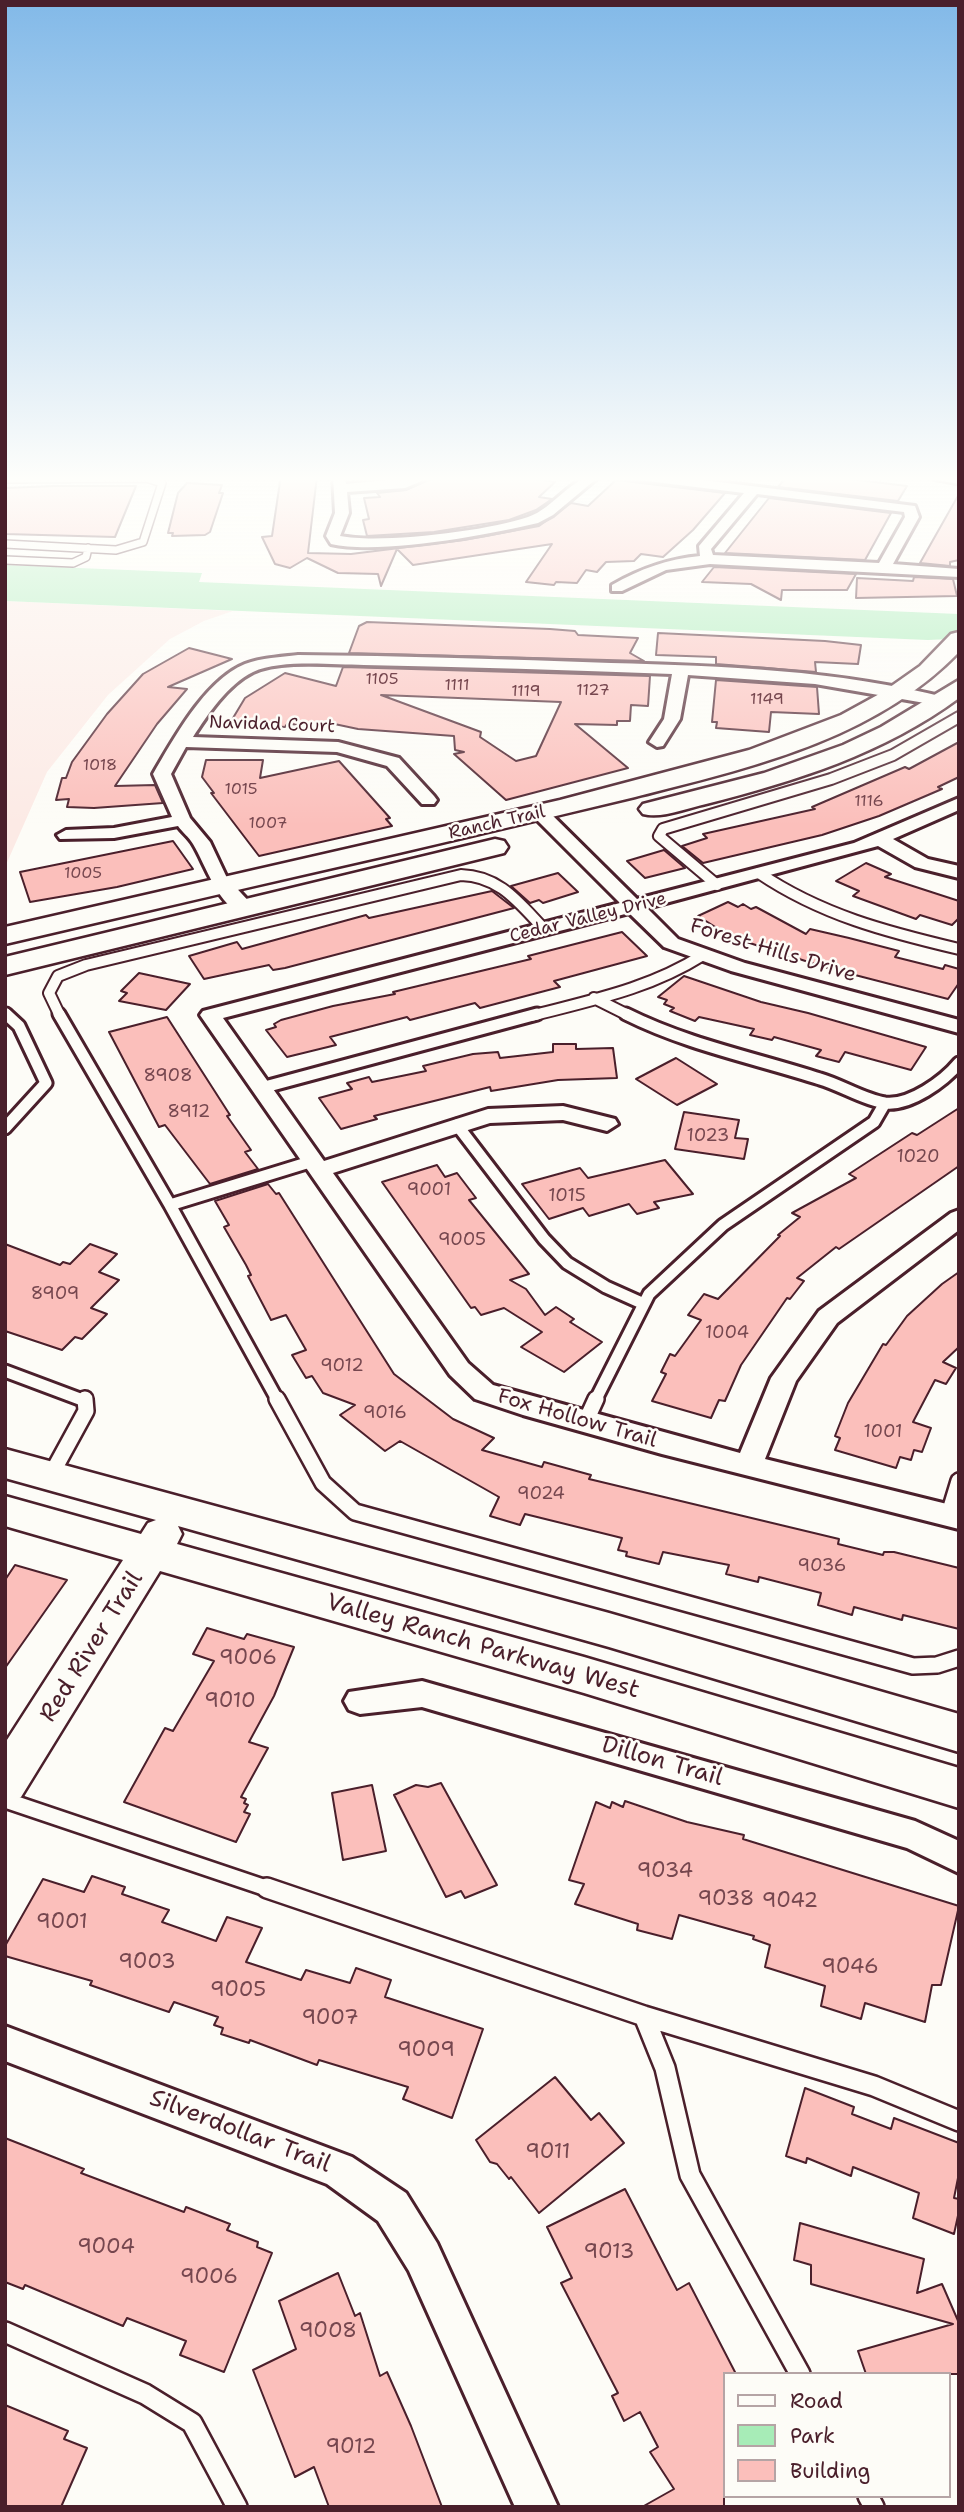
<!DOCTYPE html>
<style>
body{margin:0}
#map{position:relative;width:964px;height:2512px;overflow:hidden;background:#fdfcf7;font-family:"Shantell Sans",sans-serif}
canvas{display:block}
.frame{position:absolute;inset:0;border:7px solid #4a1f2b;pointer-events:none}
.legend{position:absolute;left:723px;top:2372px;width:228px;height:126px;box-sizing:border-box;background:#fdfcf7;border:2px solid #b5a4a5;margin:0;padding:9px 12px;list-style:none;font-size:21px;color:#4a1f2b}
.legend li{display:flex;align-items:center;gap:14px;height:35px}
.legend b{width:35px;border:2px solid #b5a4a5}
</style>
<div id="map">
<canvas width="964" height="2512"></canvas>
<div class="frame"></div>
<ul class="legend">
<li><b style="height:9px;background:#fdfcf7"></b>Road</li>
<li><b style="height:19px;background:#a7ecb7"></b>Park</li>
<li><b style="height:19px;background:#fbbfbb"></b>Building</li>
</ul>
</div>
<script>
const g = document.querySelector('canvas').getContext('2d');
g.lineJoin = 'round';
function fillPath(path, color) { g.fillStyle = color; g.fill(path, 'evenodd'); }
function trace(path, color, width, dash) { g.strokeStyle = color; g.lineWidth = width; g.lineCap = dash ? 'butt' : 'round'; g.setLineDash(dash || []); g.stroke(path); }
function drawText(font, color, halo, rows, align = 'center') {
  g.font = font + ' "Shantell Sans",sans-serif'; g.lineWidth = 5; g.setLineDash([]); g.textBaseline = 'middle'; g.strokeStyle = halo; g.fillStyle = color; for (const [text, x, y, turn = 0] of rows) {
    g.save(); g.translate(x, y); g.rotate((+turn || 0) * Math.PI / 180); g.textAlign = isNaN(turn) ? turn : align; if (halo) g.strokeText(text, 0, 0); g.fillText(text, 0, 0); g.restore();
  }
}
fillPath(new Path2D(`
 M5,601L233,611L204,621L170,639L108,695L47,772L5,867Z`), '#fceae5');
fillPath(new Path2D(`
 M5,565L202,573L199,582L959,614V629L952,639L928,640L5,601Z`), '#a7ecb7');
const building = new Path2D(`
 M281,475L317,476L308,553L351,554L464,540L539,526L571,503L588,506L616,480L725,493L693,530L663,557L641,554L634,561L606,562L597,572L586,570L577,583L556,582L554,585L526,582L552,544L413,565L397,549L381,586L378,574L338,573L307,558L290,568L275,564L262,537L272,536Z
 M438,475H512L555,482L539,497L552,499L536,510L509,520L434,532L367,536L363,520L369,519L364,498L380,497L377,493L406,490Z
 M788,475H817L907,486L898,501L778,487Z
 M187,483L222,485L219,493H223L210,532L205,535L172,536L173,533H168L178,493Z
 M54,486H136L115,537L5,534V488Z
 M959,494V560L950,562V566L920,563Z
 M769,498L891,513L865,560L725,553Z
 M714,567L856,574L847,590H782L781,600L751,584L702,582Z
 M914,577L953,579L957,596L856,598L857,578L913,581Z
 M367,622L550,629L575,631L578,635L638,638L630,653L644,661L349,653L359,626Z
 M658,633L825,641L861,645L858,664L815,662L816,672L716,664V657L656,655Z
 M189,648L232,659L168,687L187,689L157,724L115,786L155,785L163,803L94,808L67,807L69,799L56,800L62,778H66L72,762L107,714L143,674Z
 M343,667L650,676L648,706L631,705L630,721H617V725L575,724L628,768L506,800L454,754L464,752L455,750L454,736L358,729L325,722L330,726L287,724L285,727L230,723L245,698L285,673L336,686ZM381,695L561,702L536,756L516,761L480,737L481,732Z
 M716,680L817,687L819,714L771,712L769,732L716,728L717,722H712Z
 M959,742V777L938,787L942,789L879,816L822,835L703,863L682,846L707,838L703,834L815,809L812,807L905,767L909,769Z
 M206,760H263L260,778L339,761L390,818L386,819L392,826L259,856L211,793H214L202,777Z
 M173,841L193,869L117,887L30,902L20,872Z
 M664,850L685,868L645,878L627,861Z
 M866,863L891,874L885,877L959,901V918L952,925L920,915L916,919L853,896L859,891L836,881Z
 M558,873L578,892L543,903L539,900L530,903L511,886Z
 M492,891L514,908L285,968L273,970L269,965L204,979L189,956L237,942L242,949L366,915L369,918Z
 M728,902L738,907L743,904L751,909L756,907L806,934L810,929L849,938L899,951L895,957L943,969L945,965L959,969V983L948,999L824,967L731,937L698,916Z
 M622,932L647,956L554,981L560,987L480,1008L475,1003L410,1020L407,1017L330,1037L336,1045L287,1057L266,1030L276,1027L274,1024L281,1020L333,1006L395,994L393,992L531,959L528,956Z
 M139,973L190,984L166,1010L119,1001L127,993L121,991Z
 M684,976L761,1002L808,1013L926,1047L911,1070L845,1052L839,1062L816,1056L821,1050L774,1037L772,1040L750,1035L754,1029L699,1017L695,1021L670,1011L674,1008L664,1004L667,1000L658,997Z
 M167,1017L230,1115L227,1116L251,1150L245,1152L258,1169L210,1184L165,1125L159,1127L109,1032Z
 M553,1044H576V1049L613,1048L617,1078L558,1080L491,1091L490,1087L374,1116L377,1119L341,1129L319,1098L352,1089L347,1083L369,1077L372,1082L426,1071L423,1066L473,1054L498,1052L500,1058L553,1052Z
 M676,1058L717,1084L677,1105L636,1079Z
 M959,1108V1166L839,1249L836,1247L797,1278L804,1281L790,1299L787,1298L741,1365L725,1401L719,1400L711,1418L652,1401L666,1374L661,1372L670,1354L675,1356L701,1320L688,1315L704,1294L718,1299L780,1236L778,1235L800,1217L792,1213L856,1178L849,1174L912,1133L917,1135Z
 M684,1112L739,1120L735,1138L748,1139L744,1159L675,1149Z
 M665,1160L693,1194L654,1202L659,1208L637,1214L629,1204L589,1216L583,1208L549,1219L522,1184L580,1168L588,1178Z
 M437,1165L445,1177L457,1173L476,1198L469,1200L529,1274L510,1280L526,1289L545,1315L556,1307L574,1319L570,1322L602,1342L564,1372L521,1347L542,1332L504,1308L481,1315L475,1307L471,1308L382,1182Z
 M268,1184L276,1194L279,1193L394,1374L453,1419L494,1438L482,1450L542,1467L544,1462L591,1475L589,1479L839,1539L838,1544L883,1555L884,1552H894L959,1568V1629L903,1615L902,1620L854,1607L852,1615L818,1605L821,1593L759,1577L758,1582L726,1574L729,1565L663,1552L659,1564L626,1556L627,1552L618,1550L622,1538L525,1514L520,1525L490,1516L499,1497L400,1441L385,1451L340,1415L355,1405L323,1393L312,1376L306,1378L292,1355L306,1350L286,1315L271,1320L248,1276L251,1275L246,1265L224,1227L229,1225L215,1201Z
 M5,1244L60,1265L63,1262L70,1264L90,1244L117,1254L99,1272L119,1280L91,1308L107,1314L82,1339L75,1337L62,1350L5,1331Z
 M959,1272V1347L943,1362L956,1368L946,1384L935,1380L913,1422L931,1428L922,1452L914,1450L911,1460L900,1457L896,1468L835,1450L840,1438L835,1436L848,1403L883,1344L886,1345L907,1316L942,1284Z
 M15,1565L67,1580L5,1668V1580Z
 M207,1628L244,1639L247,1634L294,1647L274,1696L249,1742L268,1748L241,1797L246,1799L244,1803L248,1805L244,1812L250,1814L236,1842L124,1802L165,1728L173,1731L214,1661L193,1654Z
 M441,1783L497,1885L465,1898L461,1891L446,1897L394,1795L416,1785L428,1787Z
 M372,1785L386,1851L343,1860L332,1793Z
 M625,1801L687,1822L744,1835L743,1839L959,1906L941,1985H932L925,2022L865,2003L861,2019L821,2006L825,1986L765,1967L770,1945L753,1939L754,1936L679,1915L672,1939L637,1930L638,1924L575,1904L584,1884L569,1880L596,1802L610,1808L612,1802L623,1807Z
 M92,1876L125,1887L122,1894L169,1910L162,1922L216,1941L227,1917L262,1928L246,1962L301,1980L306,1970L350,1983L356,1968L391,1980L385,1997L483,2029L452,2118L403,2099L408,2087L319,2060L317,2065L250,2040L249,2043L221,2034L223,2028L214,2025L218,2017L174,2002L169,2012L90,1985L92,1981L5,1956V1946L43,1879L84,1892Z
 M555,2077L591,2120L599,2113L624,2143L539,2213L511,2177L509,2179L497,2164L490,2162L476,2140Z
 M805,2088L854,2107L852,2114L891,2129L894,2118L959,2143V2173L954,2198L959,2199V2211L954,2234L913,2218L919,2193L853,2167L851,2176L807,2158L806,2163L786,2156Z
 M5,2138L84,2169L81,2173L184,2212L186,2207L230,2224L227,2230L258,2242L257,2247L272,2253L224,2372L180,2355L186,2341L127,2318L123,2326L25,2285L23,2289L5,2282Z
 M625,2189L677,2290L689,2283L736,2374H724V2507H642L674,2489L650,2452L658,2447L640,2412L624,2421L612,2396L618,2393L561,2283L572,2278L547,2227Z
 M800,2223L924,2259L917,2293L942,2284L959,2323V2374H866L858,2351L953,2324L811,2284V2265L794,2260Z
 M338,2273L355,2316L360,2313L380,2376L387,2372L411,2426L442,2507H329L314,2467L295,2477L253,2370L296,2349L279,2301Z
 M5,2405L68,2431L64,2439L87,2448L61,2507H5Z`);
fillPath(building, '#fbbfbb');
trace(building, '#4a1f2b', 2);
const laneFar4 = new Path2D(`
 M5,479L146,478L162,483L143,542L116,550L5,544
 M5,560L73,563L86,557L88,548`);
const laneFar3 = new Path2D(`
 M759,873C821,915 887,932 959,949
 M717,885L659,836L663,829L831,779L893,755L959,717
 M594,998L630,1016
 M5,1013L8,1016
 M60,1016L49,993L58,976L86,965L461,875C500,876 519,903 544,929
 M531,1016C592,1000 649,989 703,955`);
const laneFar2 = new Path2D(`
 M59,1014L170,1205
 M626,1014C688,1045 755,1058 820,1079C841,1085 864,1100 885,1103C910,1106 944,1081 959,1063
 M261,1088L537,1014
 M457,1125L544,1239L567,1263L606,1287L644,1304
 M5,1128L46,1083L19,1026L6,1014
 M5,1371L85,1401
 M278,1401L170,1205L313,1161
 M595,1401L649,1294L723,1225L874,1122L885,1103`);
const laneFar1 = new Path2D(`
 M277,1399L323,1483L355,1512L913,1666L937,1665L959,1658
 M585,1423L596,1399
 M51,1475L86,1411L85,1399
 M949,1514L959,1481
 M5,1800L272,1890`);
const lane = new Path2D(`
 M267,1888L644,2016L874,2086L959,2121
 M644,2016L665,2068L690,2175L800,2374
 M5,2332L145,2394L192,2423L237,2507
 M868,2496L874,2507`);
const street = new Path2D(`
 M333,475H345L346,484L436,475L405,488L347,492L349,513L340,536C380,544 488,531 528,517C555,508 572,474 601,475L553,515L538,523C488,535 380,555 331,544L326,536L335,513Z
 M625,475H661L915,506L919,517L893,564L959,569V577L710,564L666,570L622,591H612V585C640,569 667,559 700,556L699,546L744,493L631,479ZM757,494L904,512L905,517L879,563L713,555L711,549Z
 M298,655C402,656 507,659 611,663C724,666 837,670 948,698L950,701L942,706L815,684L688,675L680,719L663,746L657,747L649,742L664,719L672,674C570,670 467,667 364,665C333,665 281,659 253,672C227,685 208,714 193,737L338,742L399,758L434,796L437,800L434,804H422L387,766L337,752L186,747L171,774L190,818L210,842L227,878L256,909L246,915C218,908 206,865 193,844C189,837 182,832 178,826L114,838L60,839L57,835L66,830L114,828L172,817L153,774C173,740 205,680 245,664C261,658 281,657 298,655Z
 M959,798V810L893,839L928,859L959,866V878L915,867L878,846L647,908L678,939L745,963L959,1020V1033L731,971L664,947L629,913L223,1018L324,1161L488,1109L563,1106L615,1119L618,1124L607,1131L563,1120L490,1123L333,1173L468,1363L493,1385L740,1453L771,1378L819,1311L951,1213L959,1210V1230L837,1323L796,1381L765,1459L959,1507V1529L662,1454L523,1415L475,1399L450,1375L200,1015L203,1011L620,903L534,817L531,813L534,809H546L637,899L854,843Z
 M422,1681L915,1821L959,1841V1873L907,1848L422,1707L360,1714L349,1710L344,1701L349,1692Z
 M5,2026L352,2157L406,2193L437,2243L558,2507H515L409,2271L378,2221L327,2184L5,2061Z`);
const secondary = new Path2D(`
 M931,475H959V484L933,479Z
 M959,632V652C874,740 749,768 635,797C557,816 480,834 403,852C270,882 138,913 5,944V927L560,800L749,750L841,715L883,692L920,666L951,634Z
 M959,680V698C883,754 796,781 706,804C687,808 662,819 643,814L639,809L643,804L764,773L843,745L881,727Z
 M495,839L504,841L508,847L504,853L5,975V957Z
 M5,1449L609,1613L959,1714V1752L609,1647L178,1526L182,1534L177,1544L584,1657L959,1768V1808L584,1693L160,1571L21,1797L5,1803V1743L123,1560L5,1526V1496L141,1534L148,1523L156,1520L5,1478Z`);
trace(laneFar4, '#4a1f2b', 10);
trace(laneFar3, '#4a1f2b', 14);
trace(laneFar2, '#4a1f2b', 17);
trace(laneFar1, '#4a1f2b', 20);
trace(lane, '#4a1f2b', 24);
trace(street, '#4a1f2b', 6);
trace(secondary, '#4a1f2b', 5);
trace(laneFar4, '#fdfcf7', 7);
trace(laneFar3, '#fdfcf7', 10);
trace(laneFar2, '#fdfcf7', 11);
trace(laneFar1, '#fdfcf7', 15);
trace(lane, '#fdfcf7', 19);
fillPath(street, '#fdfcf7');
fillPath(secondary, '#fdfcf7');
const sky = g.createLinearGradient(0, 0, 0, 826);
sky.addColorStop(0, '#82b9e8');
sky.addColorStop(0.58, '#fefefb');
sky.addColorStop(1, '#fefefb00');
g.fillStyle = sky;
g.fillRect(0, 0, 964, 826);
drawText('16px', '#76474f', null, [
 ["1105",382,680],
 ["1111",457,686],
 ["1127",593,691],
 ["1119",526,692],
 ["1149",767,700],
 ["1018",100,766],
 ["1015",241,790],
 ["1116",869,802],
 ["1007",268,824],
 ["1005",83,874]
]);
drawText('18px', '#4a1f2b', '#fdfcf7', [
 ["Navidad Court",272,725,2],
 ["Ranch Trail",497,823,-13],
 ["Cedar Valley Drive",588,918,-14]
]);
drawText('18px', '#76474f', null, [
 ["8908",168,1076],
 ["8912",189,1112],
 ["1023",708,1136],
 ["1020",918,1157],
 ["9001",429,1190],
 ["1015",567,1196],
 ["9005",462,1240],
 ["8909",55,1294],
 ["1004",727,1333],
 ["9012",342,1366],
 ["9016",385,1413],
 ["1001",883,1432],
 ["9024",541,1494],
 ["9036",822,1566]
]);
drawText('21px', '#4a1f2b', '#fdfcf7', [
 ["Forest Hills Drive",773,951,17],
 ["Fox Hollow Trail",577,1419,16]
]);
drawText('21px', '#76474f', null, [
 ["9006",248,1659],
 ["9010",230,1702],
 ["9034",665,1872],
 ["9038",726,1900],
 ["9042",790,1902],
 ["9001",62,1923],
 ["9003",147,1963],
 ["9046",850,1968],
 ["9005",238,1991],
 ["9007",330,2019],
 ["9009",426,2051],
 ["9011",548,2153],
 ["9004",106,2248],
 ["9013",609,2253],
 ["9006",209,2278],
 ["9008",328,2332],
 ["9012",351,2448]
]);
drawText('24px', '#4a1f2b', '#fdfcf7', [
 ["Red River Trail",92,1647,-58],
 ["Valley Ranch Parkway West",483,1647,16],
 ["Dillon Trail",662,1762,16],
 ["Silverdollar Trail",240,2132,21]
]);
</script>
